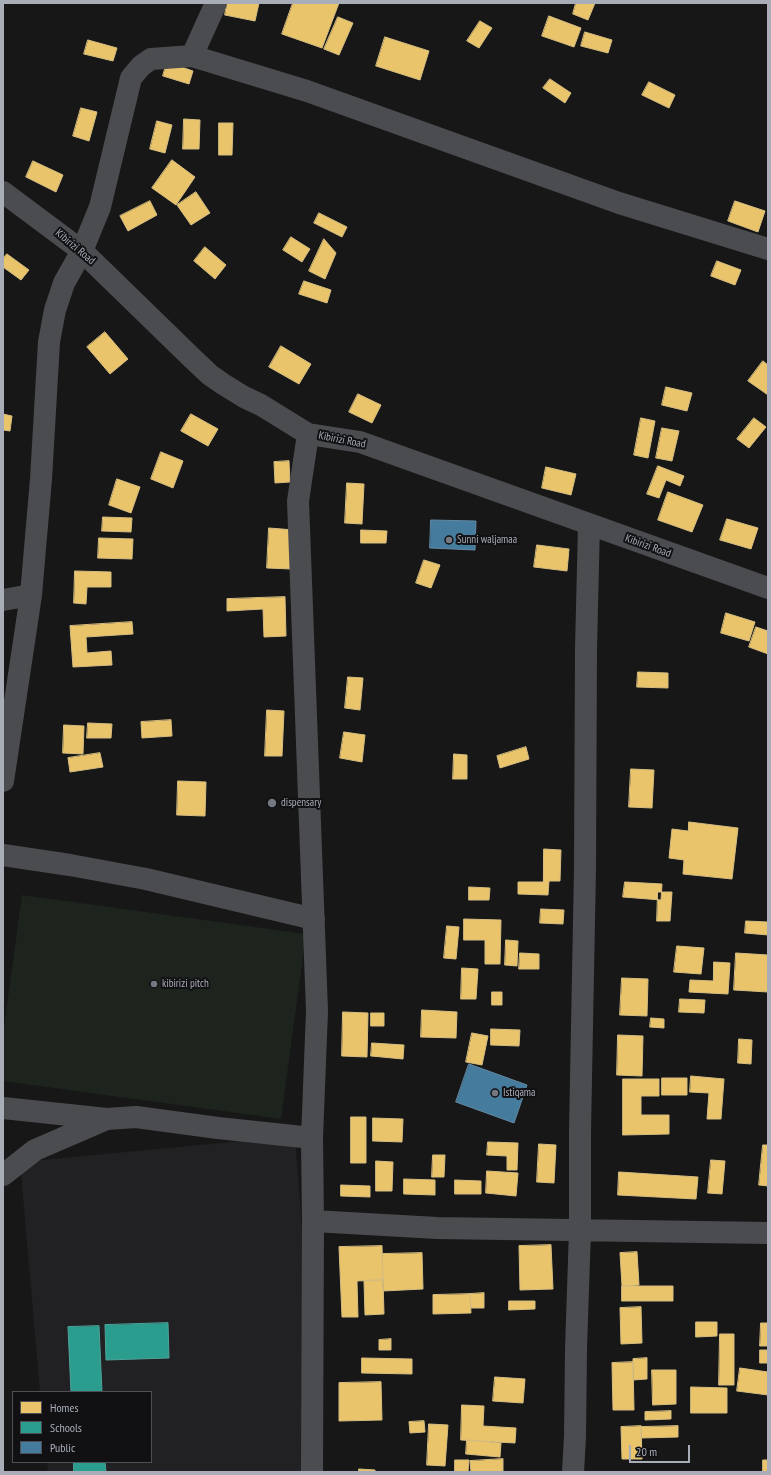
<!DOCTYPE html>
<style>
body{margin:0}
#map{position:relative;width:771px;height:1475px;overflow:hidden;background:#171717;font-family:"PT Sans Narrow",sans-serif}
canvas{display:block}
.frame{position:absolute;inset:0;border:4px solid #a8adb8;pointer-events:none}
.legend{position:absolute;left:12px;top:1391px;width:140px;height:72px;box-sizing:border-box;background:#111113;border:1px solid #4d4f55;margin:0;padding:5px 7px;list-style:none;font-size:12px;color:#a8adb8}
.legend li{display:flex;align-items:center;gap:8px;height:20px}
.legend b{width:20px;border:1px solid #4d4f55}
.scale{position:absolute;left:629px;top:1445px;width:61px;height:18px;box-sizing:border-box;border:2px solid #a8adb8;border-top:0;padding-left:5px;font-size:12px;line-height:14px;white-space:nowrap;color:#a8adb8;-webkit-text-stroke:3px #111113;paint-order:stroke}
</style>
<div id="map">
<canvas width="771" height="1475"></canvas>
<div class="frame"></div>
<ul class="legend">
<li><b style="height:11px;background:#e9c46a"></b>Homes</li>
<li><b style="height:11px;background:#2a9d8f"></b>Schools</li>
<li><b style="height:11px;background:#457b9d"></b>Public</li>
</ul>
<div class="scale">20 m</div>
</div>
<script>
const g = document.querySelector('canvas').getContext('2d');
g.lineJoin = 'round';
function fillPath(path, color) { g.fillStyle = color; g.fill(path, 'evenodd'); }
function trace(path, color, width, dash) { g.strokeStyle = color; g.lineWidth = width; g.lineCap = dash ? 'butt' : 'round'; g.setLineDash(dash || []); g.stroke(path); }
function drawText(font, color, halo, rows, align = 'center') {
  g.font = font + ' "PT Sans Narrow",sans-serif'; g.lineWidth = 4; g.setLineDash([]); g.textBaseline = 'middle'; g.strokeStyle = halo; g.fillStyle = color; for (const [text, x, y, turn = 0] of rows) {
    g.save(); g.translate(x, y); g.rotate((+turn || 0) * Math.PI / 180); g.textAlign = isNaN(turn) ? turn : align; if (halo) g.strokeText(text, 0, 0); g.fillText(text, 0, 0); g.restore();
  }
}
fillPath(new Path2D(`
 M295,1136L320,1472H48L47,1462H151V1392H40L20,1162Z`), '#212123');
fillPath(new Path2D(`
 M22,895L306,934L281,1119L3,1081V1035Z`), '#1d241e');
const homes = new Path2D(`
 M227,3H259L255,21L225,15Z
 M293,3H339L322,48L282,34Z
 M576,3H595L588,20L573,14Z
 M549,16L581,28L574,47L542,36Z
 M338,17L353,23L339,55L324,49Z
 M480,21L492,28L479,48L467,41Z
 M585,32L612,40L608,53L581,46Z
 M385,37L429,51L420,80L376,66Z
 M88,40L117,48L113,61L84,54Z
 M167,62L193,71L189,84L163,76Z
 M550,79L571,93L565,103L543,88Z
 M649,82L675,95L669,108L642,95Z
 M81,108L97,112L89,141L73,136Z
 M184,119L200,120L199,149H183Z
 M157,121L172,125L165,153L150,149Z
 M219,123H233L232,155H219Z
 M172,160L195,177L176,205L152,188Z
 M33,161L63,175L56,192L26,177Z
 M196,192L210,213L191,225L177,205Z
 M150,201L157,215L128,231L120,216Z
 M735,201L765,211L758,232L728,221Z
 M319,213L347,227L342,237L314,223Z
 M291,237L310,249L302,262L283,250Z
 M324,239L336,253L325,279L309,271Z
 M205,247L226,265L215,279L194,261Z
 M7,254L29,270L21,280L3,267V259Z
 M717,261L741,270L735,285L711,276Z
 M304,281L331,290L327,303L299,294Z
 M105,332L128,359L110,374L87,347Z
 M281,346L311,364L299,384L269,367Z
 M763,361L768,365V395L748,381Z
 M666,387L692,393L687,411L662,405Z
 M358,394L381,405L372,423L349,412Z
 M3,414L12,416L10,431L3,430Z
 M191,414L218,429L208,446L181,431Z
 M641,418L655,421L648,458L634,455Z
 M754,418L766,427L749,448L737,439Z
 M662,428L679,431L672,461L656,458Z
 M161,452L183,461L173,488L151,479Z
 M289,461L290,482L275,483L274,462Z
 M658,466L684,476L680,486L666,480L659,498L647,494Z
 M546,467L576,474L571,495L542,488Z
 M117,479L140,487L131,513L109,505Z
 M347,483L364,484L362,524L345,523Z
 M668,492L703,505L692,532L658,520Z
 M103,517L132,518L131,532L102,531Z
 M727,519L758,528L751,549L720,540Z
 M269,528L294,530L291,569L267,568Z
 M361,530L387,531L386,543H361Z
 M99,538L133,539L132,559L98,558Z
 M537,545L569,549L567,571L534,567Z
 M424,560L440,565L431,588L416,583Z
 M75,571L111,572V587H87L86,604L74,603Z
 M285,597L286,636L264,637L263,609L227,611V599Z
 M726,613L755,622L749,641L721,633Z
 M132,622L133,634L86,637L87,653L111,651L112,665L73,667L70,626Z
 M756,627L768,631V654L749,647Z
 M638,672L668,673V688L637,687Z
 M348,677L363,678L360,710L345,708Z
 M267,710L284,711L282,756H265Z
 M171,720L172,736L142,738L141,722Z
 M88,723L112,724L111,738H87Z
 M64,725L84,726L83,754L63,753Z
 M344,732L365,735L362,762L340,758Z
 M526,747L529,759L500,768L497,756Z
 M100,753L103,767L70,772L68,758Z
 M454,754L467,755V779H453Z
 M631,769L654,770L652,808L629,807Z
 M178,781L206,782L205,816L177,815Z
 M689,822L738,828L732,879L683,874L684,860L669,858L672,829L688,831Z
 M544,849L561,850L560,881H549L548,895L518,894V882H543Z
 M625,882L662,884L661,900L623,897Z
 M469,887L490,888L489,900H469Z
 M658,892H672L670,921H657Z
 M541,909L564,910L563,924L540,923Z
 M464,919L501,920L500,964H485V940H464Z
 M746,921L768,922V935L745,933Z
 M447,926L459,927L456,959L444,958Z
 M506,940L518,941L517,966L505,965Z
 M677,946L704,948L701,974L674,972Z
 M520,953L539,954V969H519Z
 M736,953L768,955V992L734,990Z
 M714,962L730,963L728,994L689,992L690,980L713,981Z
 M462,968L478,969L476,999H461Z
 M622,978L648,979L647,1016L620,1015Z
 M492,992H502V1005H492Z
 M680,999L705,1000L704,1013L679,1012Z
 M422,1010L457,1012L456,1038L421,1037Z
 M343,1012L368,1013L367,1057L342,1056Z
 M371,1013H384V1026H371Z
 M651,1018L664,1019V1028L650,1027Z
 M491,1029L520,1030L519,1046L491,1045Z
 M472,1033L488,1036L482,1065L466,1062Z
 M618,1035L643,1036L642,1076L617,1075Z
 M739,1039L752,1040L751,1064L738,1063Z
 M372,1043L404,1045L403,1059L371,1056Z
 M691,1076L724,1079L721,1119H707L709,1093L690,1092Z
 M662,1078H687V1095H662Z
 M623,1079H659V1096H641V1115H669V1134L623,1135Z
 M351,1117H366V1163H351Z
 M373,1118L403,1119L402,1142L373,1141Z
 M488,1142L518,1143L517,1170H507V1156L487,1155Z
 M539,1144L556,1145L554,1183L537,1182Z
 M763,1145H768V1186L759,1185Z
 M433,1155H445L444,1177H432Z
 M711,1160L725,1161L722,1194L708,1193Z
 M376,1161L393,1162L392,1191H376Z
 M487,1171L518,1173L516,1196L486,1193Z
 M619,1172L698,1177L696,1199L618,1195Z
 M404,1179L435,1180V1195L404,1194Z
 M455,1180L481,1181V1194H455Z
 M341,1185L370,1186V1197L341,1196Z
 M551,1245L553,1289L520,1290L519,1246Z
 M382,1246L383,1280L357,1281L358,1317H342L339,1247Z
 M637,1252L639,1285L622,1286L620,1253Z
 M422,1253L423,1289L383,1291L382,1254Z
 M383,1280L384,1314L365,1315L364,1281Z
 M622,1286H673V1301H622Z
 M484,1293V1308H471L470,1294Z
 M470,1294L471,1313L433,1314V1295Z
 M509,1301H535V1309L509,1310Z
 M641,1307L642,1343L621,1344L620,1308Z
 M696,1322H717V1336L696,1337Z
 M761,1323H768V1346H760Z
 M720,1334H734V1385H719Z
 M391,1339V1350H379V1340Z
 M760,1350H768V1363H760Z
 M362,1358L412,1359V1374L362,1373Z
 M647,1358V1379L633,1380V1359Z
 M633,1362L634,1410H613L612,1363Z
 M740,1368L768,1372V1395L737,1391Z
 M652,1370H676V1404L653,1405Z
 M495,1377L525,1379L523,1403L493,1401Z
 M381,1382L382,1420L339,1421V1383Z
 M691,1387L727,1388V1413H691Z
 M462,1405L484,1406L483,1426L516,1428L515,1443L461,1440Z
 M671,1411V1419L645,1420V1412Z
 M424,1421L425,1432L410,1433L409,1422Z
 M429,1424L448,1425L445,1466L427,1465Z
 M641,1426L642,1459H622L621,1427Z
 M678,1426V1437L641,1438V1427Z
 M467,1440L501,1443L500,1457L466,1454Z
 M503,1459V1472H471L470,1461Z
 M455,1460H469L468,1472H455Z
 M763,1460H768V1472H763Z
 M359,1469L375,1470V1472H359Z`);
fillPath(homes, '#e9c46a');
trace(homes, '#d6bd81', 1);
const schools = new Path2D(`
 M168,1323L169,1358L106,1360L105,1325Z
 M99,1326L102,1392H71L68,1327Z
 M74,1462H105L106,1472H74Z`);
fillPath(schools, '#2a9d8f');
trace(schools, '#50a29b', 1);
const public = new Path2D(`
 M431,520L476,521L475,550L430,548Z
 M469,1064L527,1085L514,1123L456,1102Z`);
fillPath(public, '#457b9d');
trace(public, '#638aa5', 1);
trace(new Path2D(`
 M192,56L307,91L619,203L768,249
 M3,192L82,251L192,358L210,375L223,384L244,397L261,405L308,434L360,442L768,588
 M308,434L298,501L317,1011L312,1138L313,1221L312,1472
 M3,600L31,595
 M3,781L31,595L41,479L49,342L55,310L64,283L82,251L100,207L131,78L141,66L151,59L192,56L216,3
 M3,855L70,865L146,879L314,919
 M3,1108L107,1119L136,1117L218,1128L312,1138
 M3,1175L35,1150L107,1119
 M313,1221L437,1228L768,1233
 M573,1472L575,1437L576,1349L580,1230V1131L585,869L586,649L589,524`), '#4b4c50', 22);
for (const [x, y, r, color] of [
 [449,540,4,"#757880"],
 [272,803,5,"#757880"],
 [154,984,4,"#757880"],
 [495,1093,4,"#757880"]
]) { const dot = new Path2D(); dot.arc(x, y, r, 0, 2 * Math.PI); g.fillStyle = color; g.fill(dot); trace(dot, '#111113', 1.5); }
drawText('11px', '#a8adb8', '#111113', [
 ["Kibirizi Road",75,247,40],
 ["Kibirizi Road",342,440,11],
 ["Kibirizi Road",648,546,20]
]);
drawText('11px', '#a8adb8', '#111113', [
 ["Sunni waljamaa",457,540],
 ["dispensary",281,803],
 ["kibirizi pitch",162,984],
 ["Istiqama",503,1093]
], 'left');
</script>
